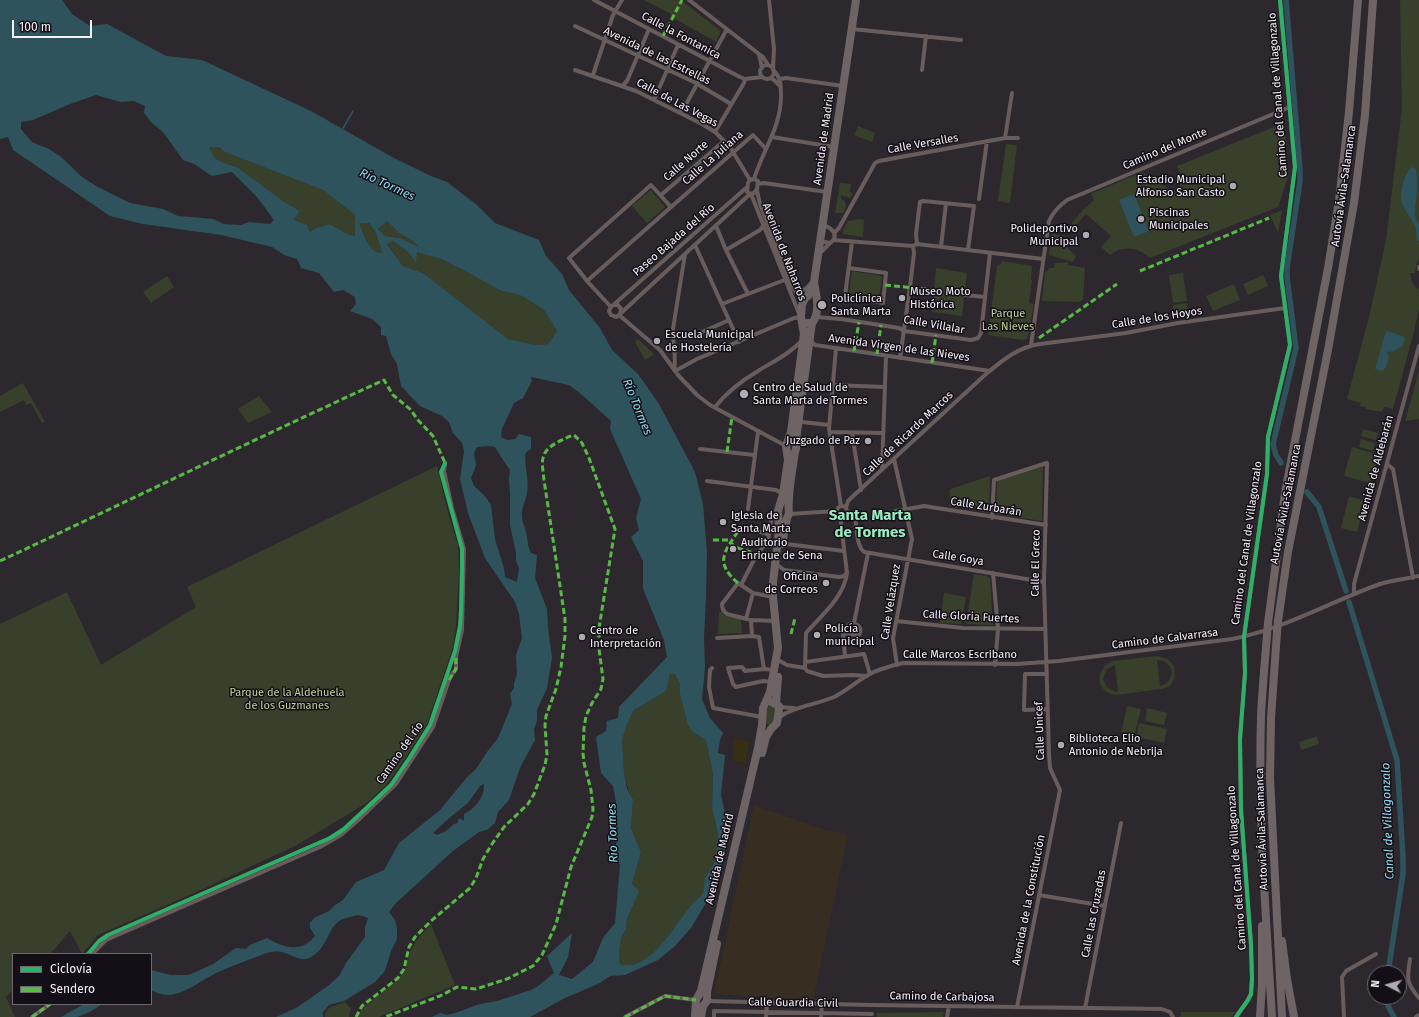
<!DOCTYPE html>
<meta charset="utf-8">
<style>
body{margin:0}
#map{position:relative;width:1419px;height:1017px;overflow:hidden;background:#2d282e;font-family:"Fira Sans",sans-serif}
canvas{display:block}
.legend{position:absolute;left:12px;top:953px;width:140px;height:52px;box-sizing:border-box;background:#140f16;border:1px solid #6e6971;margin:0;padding:5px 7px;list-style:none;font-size:12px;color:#f6f0fa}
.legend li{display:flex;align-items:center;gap:8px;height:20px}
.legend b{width:20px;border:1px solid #6e6971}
.north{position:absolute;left:1367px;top:965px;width:40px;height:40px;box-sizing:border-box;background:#140f16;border:1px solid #6e6971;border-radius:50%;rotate:276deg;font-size:11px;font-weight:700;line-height:16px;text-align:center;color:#f6f0fa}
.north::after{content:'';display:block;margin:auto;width:14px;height:18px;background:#b0aab3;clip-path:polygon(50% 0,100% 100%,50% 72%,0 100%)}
.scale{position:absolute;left:12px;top:20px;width:80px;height:18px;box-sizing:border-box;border:2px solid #f6f0fa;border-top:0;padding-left:5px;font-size:12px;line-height:14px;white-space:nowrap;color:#f6f0fa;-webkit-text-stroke:3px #140f16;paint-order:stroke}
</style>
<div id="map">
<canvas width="1419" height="1017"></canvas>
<ul class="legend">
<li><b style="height:5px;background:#2db169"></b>Ciclovía</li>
<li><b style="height:5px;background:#58b947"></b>Sendero</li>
</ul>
<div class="north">N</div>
<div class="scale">100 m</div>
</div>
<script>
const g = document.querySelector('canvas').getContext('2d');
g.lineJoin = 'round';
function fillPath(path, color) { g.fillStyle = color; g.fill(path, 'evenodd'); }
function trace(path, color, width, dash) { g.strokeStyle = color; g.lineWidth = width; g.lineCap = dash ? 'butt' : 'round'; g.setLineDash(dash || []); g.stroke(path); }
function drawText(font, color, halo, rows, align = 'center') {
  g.font = font + ' "Fira Sans",sans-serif'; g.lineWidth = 3; g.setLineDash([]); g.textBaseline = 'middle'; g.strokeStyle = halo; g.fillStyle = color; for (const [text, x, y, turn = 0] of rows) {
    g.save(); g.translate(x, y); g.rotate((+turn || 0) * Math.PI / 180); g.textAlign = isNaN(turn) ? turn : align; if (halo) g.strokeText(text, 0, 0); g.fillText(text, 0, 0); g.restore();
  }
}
fillPath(new Path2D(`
 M754,804L761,807L762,808L820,828L848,835L813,1000L714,994Z`), '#372d20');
fillPath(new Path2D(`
 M644,0H681L721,31L716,42L670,16L671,14Z
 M1400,0H1419V259L1417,263L1415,273H1410C1411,280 1413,285 1419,290V309L1414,332L1393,409L1384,407L1382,412L1365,409L1366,407L1360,406L1361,403L1347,399L1369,317L1386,240L1402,108Z
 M1284,123L1288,166L1287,180L1278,207L1150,258C1138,247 1123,245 1110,255L1101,247L1111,236L1086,214L1071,230L1068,228L1082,211L1094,200L1091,194L1142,172L1175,193L1183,180L1177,166Z
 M858,126L875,133L872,142L854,135Z
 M1006,144L1017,145L1010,203L998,201Z
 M209,147H219L226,152L323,190L355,215L356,236L347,234L330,224L310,232L306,225L293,220L300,211L283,201L237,167L224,163L215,158Z
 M840,183L851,184L850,192L853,193L850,199L848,197L841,195V199L845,201L846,206L843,213H835Z
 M651,190L665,207L647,223L632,206Z
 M1282,210L1278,233L1270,215Z
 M859,219L864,220L863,237L843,234V230L848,221Z
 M387,221L399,233L413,241L420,248L400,238L385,236L378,229Z
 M359,223H369L376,233L382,253C368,253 364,233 359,223Z
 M1052,233L1065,238L1061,242L1076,256L1073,262L1049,255Z
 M393,241L408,252L415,262L417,252L441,259L469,273L499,290L522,296L544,310L557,331L548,344L537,345L508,339L423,273L403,266L387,243Z
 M1002,261L1032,266L1031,280H1032L1029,303L1034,304L1028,336L1027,339L1022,340L988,335L997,266L1001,264Z
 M1068,262V265L1085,268L1083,300L1078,302L1042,301L1045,272L1048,271L1049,268H1054L1055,263Z
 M936,268L967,273L962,316L932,312Z
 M852,271L882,276L879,299L849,293Z
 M1183,273L1187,301L1173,303L1169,275Z
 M1263,275L1268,286L1248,295L1243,284Z
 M167,276L174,287L151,303L143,292Z
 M1234,284L1240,300L1213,311L1206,296Z
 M1187,303L1188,313L1174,315L1173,305Z
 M638,339L654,354L645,360L635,342Z
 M1419,371V419L1405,421Z
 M23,383L45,422L42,423L31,403L26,405L24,400L0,412V396Z
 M259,396L272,412L248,423L238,409Z
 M1363,429L1378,433L1376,440L1361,436Z
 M1361,439L1375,443L1373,451L1359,447Z
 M1352,447L1379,455L1370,483L1344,476Z
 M437,466L448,513L458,545L459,571L456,627L453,647L427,724L406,757L386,785L368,802L297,845L192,894L98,935L82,954L70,931L50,954H13V990L6,997L15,1017H0V624L67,592L101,665L196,607L187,587Z
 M1043,467L1042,521L996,514L997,481Z
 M990,476L989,513L982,512V509L958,506L957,508L949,506L950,489Z
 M1349,496L1365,501L1357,532L1341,528Z
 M974,574L987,576L990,579L993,625L966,624Z
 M944,593L966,597L961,624L940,623Z
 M719,612H722L723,615L741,619L742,633L718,634Z
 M1158,656L1169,660L1174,667L1175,677L1170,686L1162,689L1116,695C1095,693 1094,668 1113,661ZM1157,660C1164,660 1170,664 1172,671C1171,679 1168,684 1160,686ZM1115,665L1118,691L1116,692L1107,687L1103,679L1107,669Z
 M670,674H675L680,684V694L693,732L706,739L713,774L712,807L718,835L717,851L714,863L705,878L704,894C698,899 692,903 688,909C673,928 649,972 620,965L619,956L621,938L626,929L627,919L632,907V884L641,852L631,828L633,799L628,789L624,772L622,740L627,724L634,710L665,691Z
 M772,705L776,708L774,722L771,725H768L765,722L767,708Z
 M1127,706L1141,709L1134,737L1121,734Z
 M1147,708L1167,713L1164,725L1145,721Z
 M1139,723L1167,729L1164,743L1136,737Z
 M1317,736L1319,744L1301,750L1299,742Z
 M431,924L455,985L379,1017H358L359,1013L363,1008L399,979L406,968L411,950L416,941Z
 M345,1002L351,1009L349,1017H325C325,1006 337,1005 345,1002Z
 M944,1012L943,1017H877V1013Z
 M1181,1012H1235L1231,1017H1179L1181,1015Z`), '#383f2b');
fillPath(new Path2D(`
 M734,739L749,742L748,753L746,763L734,761Z`), '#372e13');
fillPath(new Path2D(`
 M0,0H62L72,14L90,26L107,24L166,56L202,60L311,111L392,157L431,176L447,182L477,205L495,223L539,240L546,256L562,274L569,290L600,328L612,350L638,374L659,404L695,472L703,504L707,553L706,597L704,638L705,668L702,699L710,718L723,733L720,740L718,753L725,755L721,795L728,827L725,853L712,893L691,928L674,947L658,960L625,975L610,976L600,983L565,998L530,1017H432L440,1013L447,1015L455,1013L480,1004L497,1001L531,990L538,986L554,973L547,956L572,933L568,957L559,975L572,979L593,962L603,938L615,923L620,865L616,858V802L613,786L601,773L596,737L606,731L607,721L618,718L619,707L667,657L664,640L643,589V561L631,537L639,530L636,518L641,499L610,429L611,421L581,394L569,385L531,377L532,381L523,398L514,403L502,429L501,437L507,440L515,439L519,434L531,437V449C529,450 527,451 526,453C523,459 530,482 527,493C526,501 521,508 522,517C522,522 525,527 526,532C528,539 527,546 531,553L537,555L535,578L547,609L548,627L552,658L547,688L537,710V721L534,729L535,740L520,768L509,800L498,812L495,823L487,830L479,832L453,851L396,903L389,912L395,920L397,928V939L391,951L385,971L375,982L344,1001L329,1005L323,1012V1017H276L298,1007L329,985L339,976L346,963L365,937V927L368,918C362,915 357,914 350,917C347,918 342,919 339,921C326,932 328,947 311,957C301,963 293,955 282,952C275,950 266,953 259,956C244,961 230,967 216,973C202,980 185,994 169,995C162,995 157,993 151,990V970L171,975H189L213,964L236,948L246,949L250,945L267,938C283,948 302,953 315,936L310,928V923L314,918L329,911L335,905L343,900L356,882L384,870L399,843L440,810L468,776L476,769L487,752L498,738L512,704L510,694L514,688V683L517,674L516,655L522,638L519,614L515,602L485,558L468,513L460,479L464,451L462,443L453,433L449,422L442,416L420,406L401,386L397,364L391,354L386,336L381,335V327L372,319L350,311L356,304L355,297L343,290L334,292L319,273L301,268L297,259L284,255L272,247L221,235L143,224L110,216L13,150L8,137L0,139ZM96,95L121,102L134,101L145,106L144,113L152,123L163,132L183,160L194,164L212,176L232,172L257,197L274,220L270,224L249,222L241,225L223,224L214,219L178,216L163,209L130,203L98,187L82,177L60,156L49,149L32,142L21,129V122L33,120L70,104ZM209,147H219L225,152L323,190L355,215V236L347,234L330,224L314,229L310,232L307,225L294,220L300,211L283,201L237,167L224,163L215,158ZM387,221L399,233L413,241L419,247L400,238L385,236L378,229ZM359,223H369L376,233L382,253C368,253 364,233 359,223ZM393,241L408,252L416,263L417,252L441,259L469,273L499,290L522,296L544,310L557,331L548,344L537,345L508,339L423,273L403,266L387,244ZM487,446L495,447L503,460L510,470L509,480L510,494V525L516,553V561L519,568L517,582L505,577L504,568L495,539L491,505L485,496L474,486L471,478L476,465L474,453L477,447ZM670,674H675L680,684V694L688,725L693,732L706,740L713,774L712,807L718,835L717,851L714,863L705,878L703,894C698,899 692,903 688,909C673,928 648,973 620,964L619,956L621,938L626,929L627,919L639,891L632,884L641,852L631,828L633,799L627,789L624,772L622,740L627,724L634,710L666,691ZM484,784C485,796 475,809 464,814V821L460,818L458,820V823L454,824L446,831L437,835L433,833L447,820L468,803L480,786Z
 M1411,167L1416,169C1419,190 1416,194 1415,213C1414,218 1418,220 1419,225C1419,229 1419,236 1419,241L1417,240C1416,236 1417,232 1416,228C1413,220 1406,213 1403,206C1398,196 1404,175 1411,167Z
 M1134,194L1149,231L1134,237L1119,200Z
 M1386,331L1405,337L1403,346L1392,352L1388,351L1387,354L1389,355L1386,367L1382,371L1375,369Z
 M84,1004H102C98,1008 82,1016 77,1017C72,1017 66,1017 61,1017Z`), '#2e535c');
trace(new Path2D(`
 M342,130L353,111`), '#2e535c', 1.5);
trace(new Path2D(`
 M1281,463L1276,455L1273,444L1296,348L1287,277V268L1300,181V169L1286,0
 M1307,492L1319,507L1346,591
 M1349,602L1397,760L1403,857V874L1388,973
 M1386,997L1388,1006L1394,1017`), '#2e535c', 5.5);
trace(new Path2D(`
 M594,0L740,77L745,79L762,77
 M689,0L763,57L768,65
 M769,0L774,49L773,68
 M575,26L694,82L731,104
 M852,29L961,40
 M759,54L762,68
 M760 72a7 7 0 1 1 14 0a7 7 0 1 1-14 0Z
 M575,70L636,91L702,124L715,132L730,147L750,180
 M922,70L926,36
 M593,75L613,15L622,0
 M770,78L774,80L780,86
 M780,79L786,78L843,86
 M622,86L627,81L649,29
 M654,100L678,45
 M678,112L684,108L727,29
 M715,132L744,83L745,79
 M772,137L834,147
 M1005,138L1012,93
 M754,179C763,150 781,127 781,96C781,86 781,77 773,70
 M754,179L758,181L757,189L754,193L750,194L747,192L748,183L750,180Z
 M758,184L764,183L827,192
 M757,191L760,204L791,285L796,292L806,297
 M751,194L800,316
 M661,195L724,141
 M979,199L987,141
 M716,226L726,250L748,294
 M834,233L839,228L875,163L879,161L1005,138H1018
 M833,240L913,246L917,244L1043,259
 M820,241L830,243C840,236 832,227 822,225
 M917,244L916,234L920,202L923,201L974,206L968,250
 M695,245L739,342
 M941,247L946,203
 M726,250L760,230L764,225
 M819,254L830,243
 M1419,267V269
 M849,268L886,273L883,303L845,296L852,242
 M587,281L753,135L766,149
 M794,289C802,291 806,291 810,284
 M964,295L985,297
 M722,304L787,279
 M613,305H618L621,309L620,315
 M611,307L587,281L569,258L651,185L671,207
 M621,313L750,194
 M619,315L660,350L678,375L697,395L710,405L786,446
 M619,315L616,317L611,315L609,311L611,307L746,188
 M816,317L841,319L899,328L904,331L971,340L978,338L981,333L990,253
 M691,337L729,320
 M810,340L815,345L990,371
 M1031,345L1049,221C1053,212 1059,206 1067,200L1290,107
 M836,348L829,429L841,506
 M900,358L910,287L914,253L913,246
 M674,370C677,356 672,343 673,329L685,254
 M675,371L697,359L794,318L801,317
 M832,385L885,387
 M715,407C727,392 741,381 758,371C772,362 790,354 801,341
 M798,423L802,422L829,425
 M830,432L883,433
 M852,433L861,490
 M700,449L754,455
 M894,459L912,539L893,638L897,665
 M1387,464L1393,469L1413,578
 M882,470L886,356
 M707,481L776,490L783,494
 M837 511a5 5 0 1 1 10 0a5 5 0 1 1-10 0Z
 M846,508L848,501L851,498L986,374C1003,360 1018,347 1040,344L1126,333L1178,323L1285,308
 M748,509L758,432
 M896,511L924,506L1046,525
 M847,513L855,517C857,527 856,545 864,552L1044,582
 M789,514L837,511
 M840,516L847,573C844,597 821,616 806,633L805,668L807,671L823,676L853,675L867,676
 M992,518L994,480L1047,463L1044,582L1049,754L1050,768L1060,790L1017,1007
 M739,530C748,528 760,531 769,535
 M782,545L786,544L844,551
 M779,566L784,570L839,577L844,576L847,573
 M993,573L998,629L995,665
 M741,585L757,554L768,541L772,515L778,514
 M1354,594V584L1419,346
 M746,619L753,593
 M751,620L776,621
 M896,621L963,628L1045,629
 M851,623C858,624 863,628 859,635L843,633L846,627Z
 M854,623L868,553
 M843,633L845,656
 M752,636L759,637L764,669
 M717,638L752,636L751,620L727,614C724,612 722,608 722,604L738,583L753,593L773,597
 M780,661L787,665L805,668
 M805,662L864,654L870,674
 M712,668L710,670L709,687L713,708L762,717
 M1047,674H1025L1024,710L1048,709
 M772,682L763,681L736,687L733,684L728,668L742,667L745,671L764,669L774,670
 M779,707L794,708
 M778,718C795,706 815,705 834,697C846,691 856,682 868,675C878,669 891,666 903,663L1017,664L1059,661L1232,639C1282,630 1332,601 1380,584C1393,580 1406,579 1419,576
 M1039,895L1105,906
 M92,954L106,940L320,847L341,835L356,822L396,784L433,727L450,677L456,669V657L462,630L464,549L452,508L444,471L445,463
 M1410,959C1407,978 1406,983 1419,998
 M707,1001L872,1005L1162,1009L1170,1012L1173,1017
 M1085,1008L1121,823
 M32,1017L50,1004
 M625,1017L665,996L696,1000
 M714,1017V1011L872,1014
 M766,1017L767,1002
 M821,1017L822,1004
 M947,1017L949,1006
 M1236,1017L1248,1000L1251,994L1252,979L1251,945L1241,810L1240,739L1245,673L1244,637L1267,474L1268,437L1290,345L1281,276L1295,167L1280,0
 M1344,1017L1342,977L1346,971L1376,954
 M1416,1017L1419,1015`), '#685d5c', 4);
trace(new Path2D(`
 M807,323H812C821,313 816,294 814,282
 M782,544L787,518L789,514C787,494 792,473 795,452L796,449L797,432L812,323
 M1278,621L1288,552L1328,350L1354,203L1365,115L1373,0
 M1268,623L1285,493L1328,268L1339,201L1349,112L1358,0
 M1277,632L1271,718L1270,778L1282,1017
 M1267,635C1265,662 1262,690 1261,717C1258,817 1266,917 1272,1017
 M776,704L778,677
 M762,753L766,737L771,729L777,723L779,710V706L771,702
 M1282,941L1287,979L1294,1017
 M695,1017L696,1000L701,991L758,748L762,725L763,708L770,692L778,648L773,597V582L779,531L778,511L783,494L788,460L786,446L791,432L804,334L801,317L802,305L805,298L808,296L814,282L856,0
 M701,1017L703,1006L707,1001V992L717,944
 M1260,1017L1262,984V926`), '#6e6465', 8);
trace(new Path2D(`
 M1277,632L1278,621
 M1267,635L1268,623`), '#6e6465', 8);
trace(new Path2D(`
 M663,36L682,0
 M1140,271L1269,218
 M885,285L935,290
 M1039,338L1117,284
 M854,351L859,322
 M877,354L881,325
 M932,363L936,335
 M727,452L732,417
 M885,514L896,511
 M713,540H728L735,547L757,554
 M0,561C128,501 255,439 384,380L393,395L411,410L417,419L433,436L445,463V466
 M738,583C715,563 723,553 739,530
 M791,634L795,618
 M449,680L456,669V656
 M32,1017L50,1004
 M356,1017L362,1006L398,978L404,969L409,947L415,937L431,921L470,888L476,878L483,859L492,844L504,827L528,804L534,794L545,765L547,755L545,725L546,716L556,689L561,667L565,636V619L544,480C542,462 539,453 556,443C562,440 567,437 574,435L582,443L589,458L615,529L599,628V649L603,679L601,689L592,703L586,716L584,728L583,753L584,763L591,790L593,809L592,817L571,867L556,924L542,955L533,966L507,979L476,989L457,987L440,996L385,1017
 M625,1017L665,996L696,1000`), '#58b947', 3, [6, 3]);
trace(new Path2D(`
 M88,954L99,941L108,935L330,838L344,829L391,785L410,757L430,725L455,651L460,626L461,610L462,567V549L441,472L445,463
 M1236,1017L1248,1000L1251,994L1252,979L1251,945L1241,810L1240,739L1245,673L1244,637L1267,474L1268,437L1290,345L1281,276L1295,167L1280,0`), '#2db169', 4);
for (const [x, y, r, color] of [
 [1233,186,4,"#b0aab3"],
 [1141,219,4,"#b0aab3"],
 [1086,235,4,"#b0aab3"],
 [902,298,4,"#b0aab3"],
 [822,305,5,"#b0aab3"],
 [657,341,4,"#b0aab3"],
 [744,394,5,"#b0aab3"],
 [868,441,4,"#b0aab3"],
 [723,522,4,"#b0aab3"],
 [733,549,4,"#b0aab3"],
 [826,583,4,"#b0aab3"],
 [817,635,4,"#b0aab3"],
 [582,637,4,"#b0aab3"],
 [1061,745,4,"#b0aab3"]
]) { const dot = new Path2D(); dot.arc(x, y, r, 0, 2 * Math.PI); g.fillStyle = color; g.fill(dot); trace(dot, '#140f16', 1.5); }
drawText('11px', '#f6f0fa', '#140f16', [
 ["Calle la Fontanica",681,36,28],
 ["Avenida de las Estrellas",657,56,26],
 ["Camino del Canal de Villagonzalo",1278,95,-94],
 ["Calle de Las Vegas",677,103,28],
 ["Avenida de Madrid",824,139,-82],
 ["Calle Versalles",923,144,-10],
 ["Camino del Monte",1165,149,-23],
 ["Calle La Juliana",713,158,-41],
 ["Calle Norte",686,161,-41],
 ["Autovía Ávila-Salamanca",1344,186,-82],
 ["Paseo Bajada del Río",674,240,-41],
 ["Avenida de Naharros",784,252,69],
 ["Calle de los Hoyos",1157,318,-9],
 ["Calle Villalar",934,325,10],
 ["Avenida Virgen de las Nieves",899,348,8],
 ["Calle de Ricardo Marcos",908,434,-43],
 ["Avenida de Aldebarán",1376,468,-75],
 ["Autovía Ávila-Salamanca",1286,504,-79],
 ["Calle Zurbarán",986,507,9],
 ["Camino del Canal de Villagonzalo",1247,543,-82],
 ["Calle Goya",958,558,9],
 ["Calle El Greco",1036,563,-89],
 ["Calle Velázquez",891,602,-81],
 ["Calle Gloria Fuertes",971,617,3],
 ["Camino de Calvarrasa",1165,639,-7],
 ["Calle Marcos Escribano",960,655],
 ["Calle Unicef",1040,731,-92],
 ["Camino del río",400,753,-55],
 ["Autovía Ávila-Salamanca",1262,829,-92],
 ["Avenida de Madrid",720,859,-77],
 ["Camino del Canal de Villagonzalo",1237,868,-94],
 ["Avenida de la Constitución",1029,900,-79],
 ["Calle las Cruzadas",1094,914,-79],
 ["Camino de Carbajosa",942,997,1],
 ["Calle Guardia Civil",793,1003,1]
]);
drawText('11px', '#f6f0fa', '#140f16', [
 ["Estadio Municipal",1225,180,"right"],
 ["Alfonso San Casto",1225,193,"right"],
 ["Piscinas",1149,213],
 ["Municipales",1149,226],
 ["Polideportivo",1078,229,"right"],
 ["Municipal",1078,242,"right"],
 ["Museo Moto",910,292],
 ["Histórica",910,305],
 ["Policlínica",831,299],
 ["Santa Marta",831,312],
 ["Escuela Municipal",665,335],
 ["de Hostelería",665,348],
 ["Centro de Salud de",753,388],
 ["Santa Marta de Tormes",753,401],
 ["Juzgado de Paz",860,441,"right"],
 ["Iglesia de",731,516],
 ["Santa Marta",731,529],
 ["Auditorio",741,543],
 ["Enrique de Sena",741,556],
 ["Oficina",818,577,"right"],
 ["de Correos",818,590,"right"],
 ["Policía",825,629],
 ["municipal",825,642],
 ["Centro de",590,631],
 ["Interpretación",590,644],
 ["Biblioteca Elio",1069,739],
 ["Antonio de Nebrija",1069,752]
], 'left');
drawText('11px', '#bcd198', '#140f16', [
 ["Parque",1008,314],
 ["Las Nieves",1008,327],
 ["Parque de la Aldehuela",287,693],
 ["de los Guzmanes",287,706]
]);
drawText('italic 12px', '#8dd8ea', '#140f16', [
 ["Río Tormes",387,185,25],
 ["Río Tormes",637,407,68],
 ["Canal de Villagonzalo",1388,821,-92],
 ["Río Tormes",613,833,-92]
]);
drawText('bold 15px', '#9aedc3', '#140f16', [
 ["Santa Marta",870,516],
 ["de Tormes",870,533]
]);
</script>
